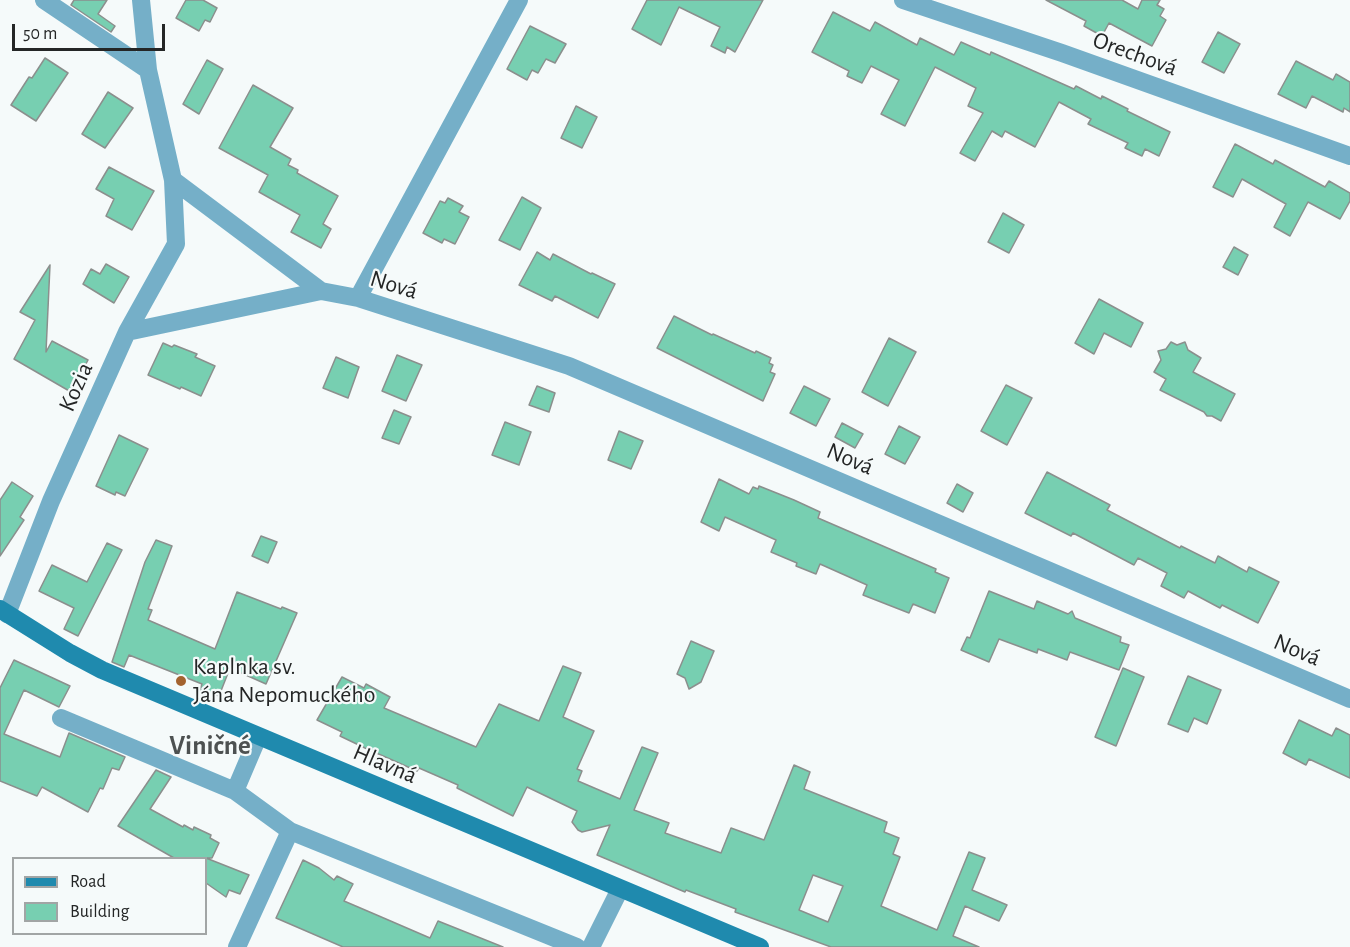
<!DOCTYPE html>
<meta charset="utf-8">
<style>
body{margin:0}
#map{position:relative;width:1350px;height:947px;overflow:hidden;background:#f5fafa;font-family:"Alegreya Sans",sans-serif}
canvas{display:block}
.legend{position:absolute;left:12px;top:857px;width:195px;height:78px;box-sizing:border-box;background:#f5fafa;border:2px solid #a1a5a5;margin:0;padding:8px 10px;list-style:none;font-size:18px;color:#242626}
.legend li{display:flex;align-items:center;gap:12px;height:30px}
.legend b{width:30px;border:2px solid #a1a5a5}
.scale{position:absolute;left:12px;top:24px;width:153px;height:27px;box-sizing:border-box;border:3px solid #242626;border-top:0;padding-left:8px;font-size:18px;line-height:21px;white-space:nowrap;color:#242626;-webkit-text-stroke:4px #f5fafa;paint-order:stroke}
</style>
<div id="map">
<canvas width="1350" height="947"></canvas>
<ul class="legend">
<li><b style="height:8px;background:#1f8aae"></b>Road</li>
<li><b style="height:16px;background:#77cfb1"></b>Building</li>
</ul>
<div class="scale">50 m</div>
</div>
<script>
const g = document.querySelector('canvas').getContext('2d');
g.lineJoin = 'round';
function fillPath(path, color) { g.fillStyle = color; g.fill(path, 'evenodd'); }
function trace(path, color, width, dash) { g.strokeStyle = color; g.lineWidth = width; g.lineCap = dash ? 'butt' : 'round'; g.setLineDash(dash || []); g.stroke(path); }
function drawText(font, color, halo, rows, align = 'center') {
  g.font = font + ' "Alegreya Sans",sans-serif'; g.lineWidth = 4.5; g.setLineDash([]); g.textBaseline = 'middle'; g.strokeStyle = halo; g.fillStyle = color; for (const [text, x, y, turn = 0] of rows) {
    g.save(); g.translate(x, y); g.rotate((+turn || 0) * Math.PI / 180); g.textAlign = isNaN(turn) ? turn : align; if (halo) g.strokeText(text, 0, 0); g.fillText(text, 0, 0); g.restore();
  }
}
const building = new Path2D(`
 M74,0H107L98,14L115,26L111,32L71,5Z
 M186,0H203L217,8L210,22L205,20L199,31L176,18Z
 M647,0H763L735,52L727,47L725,53L711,46L720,27L679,7L661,45L632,29Z
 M1046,0H1122L1138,9L1142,0H1160L1157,5L1164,9L1160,16L1166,20L1152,46L1109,23L1102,36L1084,26L1086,21Z
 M833,12L870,31L875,22L917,45L920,38L954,55L961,42L990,55L991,52L1074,89L1076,86L1101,99L1102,96L1128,109L1127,111L1170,132L1159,156L1145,149L1142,156L1125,148L1128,143L1088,124L1091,119L1059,102L1035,147L1005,131L1002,137L992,131L975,161L960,153L983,113L968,106L976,88L935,67L905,126L881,114L899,80L871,66L862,83L847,76L849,71L812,52Z
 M530,26L566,44L555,63L546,59L538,73L532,70L527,80L507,69Z
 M1218,32L1240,44L1224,73L1202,62Z
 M45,58L68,73L36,121L11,105L29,77L32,78Z
 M207,60L223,69L199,114L183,104Z
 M1296,61L1333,80L1336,74L1350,82V112L1344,108L1343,112L1312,96L1306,108L1278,94Z
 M253,85L293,108L270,147L291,159L288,165L298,170L297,173L338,196L323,224L331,229L321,248L291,232L300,215L259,192L268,175L219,148Z
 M108,92L133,108L105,148L82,134Z
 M576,106L597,117L582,148L561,138Z
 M1235,144L1273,164L1275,160L1325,187L1329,181L1350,193V201L1340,219L1308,202L1290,236L1274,227L1286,204L1242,179L1233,197L1213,187Z
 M109,167L154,191L132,230L106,216L114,199L96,189Z
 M522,197L541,208L520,250L499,240Z
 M448,198L463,206L459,212L469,217L455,244L444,239L442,243L423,233L440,201L445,203Z
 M1003,213L1024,225L1009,253L988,242Z
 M1234,247L1248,255L1238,275L1223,267Z
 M537,252L550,260L553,254L591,274L592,273L615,284L598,318L555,296L552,301L519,285Z
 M106,264L129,277L114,303L83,284L91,269L100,274Z
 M50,265L46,352L52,341L88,360L71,392L14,359L35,320L20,312Z
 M1099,299L1143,323L1131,347L1104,333L1094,354L1075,343Z
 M674,316L712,335L713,334L755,353L756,351L771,358L769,363L773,365L770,372L775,374L763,401L657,348Z
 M889,338L916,352L888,406L862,392Z
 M1171,342L1177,345L1185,342L1188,350L1201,358L1193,372L1235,394L1221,421L1212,416H1207L1204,412L1160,390L1166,379L1154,372L1161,360L1158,351L1166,349Z
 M163,343L172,347L174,345L197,354L195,357L215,366L201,396L181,387L180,389L148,375Z
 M397,355L422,365L406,401L382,391Z
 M336,357L359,367L348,398L323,388Z
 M1006,385L1032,398L1007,445L981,431Z
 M537,386L555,393L549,412L529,405Z
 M804,386L830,399L816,426L790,413Z
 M394,410L411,417L399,444L382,438Z
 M505,422L531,432L519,465L492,455Z
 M842,423L863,434L855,448L835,437Z
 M899,426L920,437L905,464L885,454Z
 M619,431L643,441L631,469L608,460Z
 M119,435L148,449L125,496L116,492L115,495L96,486Z
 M1047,472L1110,505L1107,510L1180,548L1181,546L1215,563L1218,556L1247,572L1249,567L1279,582L1258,623L1222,605L1220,608L1188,591L1184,598L1161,586L1167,573L1138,558L1134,565L1073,533L1071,536L1025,513Z
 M719,479L749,494L753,487L758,489L759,486L794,500L820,512L818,518L936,569L935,572L949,578L935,613L913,604L909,613L863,595L867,585L820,564L816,574L796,566L797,563L771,552L776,540L725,517L719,531L701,522Z
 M12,482L33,496L20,517L24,520L0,556V500Z
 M957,484L973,493L963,512L947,503Z
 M261,536L277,542L268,563L252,556Z
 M156,540L172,546L148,609L152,610L148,620L215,649L237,592L281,609L282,607L297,613L266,684L230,668L219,696L200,690L202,684L129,655L124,667L112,662L145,562Z
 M107,543L122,550L78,636L64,629L74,608L39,591L52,565L87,582Z
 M989,591L1034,609L1037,601L1068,614L1072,611L1075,618L1121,637L1120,642L1129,645L1119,670L1070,652L1067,660L1038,649L1037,653L999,639L989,662L961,650L967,637L970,638Z
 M691,641L714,651L701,682L689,689L685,678L677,674Z
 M14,660L70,686L59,707L24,690L4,734L60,757L69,733L125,757L119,770L112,768L103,789L100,788L88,812L42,787L37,796L0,781V688Z
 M563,666L581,673L563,717L594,731L577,769L582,771L578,781L620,799L642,747L658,753L634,810L669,823L665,833L721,853L731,828L764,840L794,765L810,772L804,789L887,822L884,832L899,838L893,854L900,857L881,906L937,930L969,852L985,858L972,890L1007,905L999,921L965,906L953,936L979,947H831L735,912L736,909L686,890L685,892L597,855L610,825L582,832L578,830L572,822L577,811L527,787L513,816L457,788L458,785L419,768L417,771L365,748L340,736L342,732L317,720L342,677L364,688L366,684L390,697L384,708L476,747L499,704L539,721ZM813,875L843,886L828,922L799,910Z
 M1123,668L1144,677L1116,746L1095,737Z
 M1188,676L1221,690L1207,724L1194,718L1188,732L1168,724Z
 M1299,720L1332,736L1336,728L1350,735V778L1309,759L1306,765L1283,753Z
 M156,770L171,777L150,809L183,827L184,825L193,830L194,827L211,835L210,838L219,843L212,858H206L249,875L240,894L229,890L226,897L206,883V858H174L118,826Z
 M303,860L319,868L334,880L337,876L353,884L344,901L379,916L430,938L438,921L503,947H343L276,918Z`);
fillPath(building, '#77cfb1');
trace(building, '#8b8f8d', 1.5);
trace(new Path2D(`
 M44,0L148,70
 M903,0L1062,53L1350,156
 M173,180L321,291L358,298L569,366L1350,699
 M358,298L519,0
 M127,332L321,291
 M7,614L51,501L127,332L176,244L173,180L148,70L141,0
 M61,718L235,791L290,831L577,947
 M235,791L258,737
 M237,947L290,831
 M591,947L620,889`), '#75afc8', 18);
trace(new Path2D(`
 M0,609L70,653L102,670L760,947`), '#1f8aae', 18);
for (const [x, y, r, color] of [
 [181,681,6,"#a4632f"]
]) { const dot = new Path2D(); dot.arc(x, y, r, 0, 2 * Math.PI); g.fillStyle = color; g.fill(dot); trace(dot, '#f5fafa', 2); }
drawText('24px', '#242626', '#f5fafa', [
 ["Orechová",1135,54,20],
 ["Nová",394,285,17],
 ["Kozia",76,387,-66],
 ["Nová",850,459,23],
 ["Nová",1297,650,23],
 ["Hlavná",385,764,23]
]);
drawText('24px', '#242626', '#f5fafa', [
 ["Kaplnka sv.",193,667],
 ["Jána Nepomuckého",193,695]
], 'left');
drawText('bold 27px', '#4d5151', '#f5fafa', [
 ["Viničné",210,746]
]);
</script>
